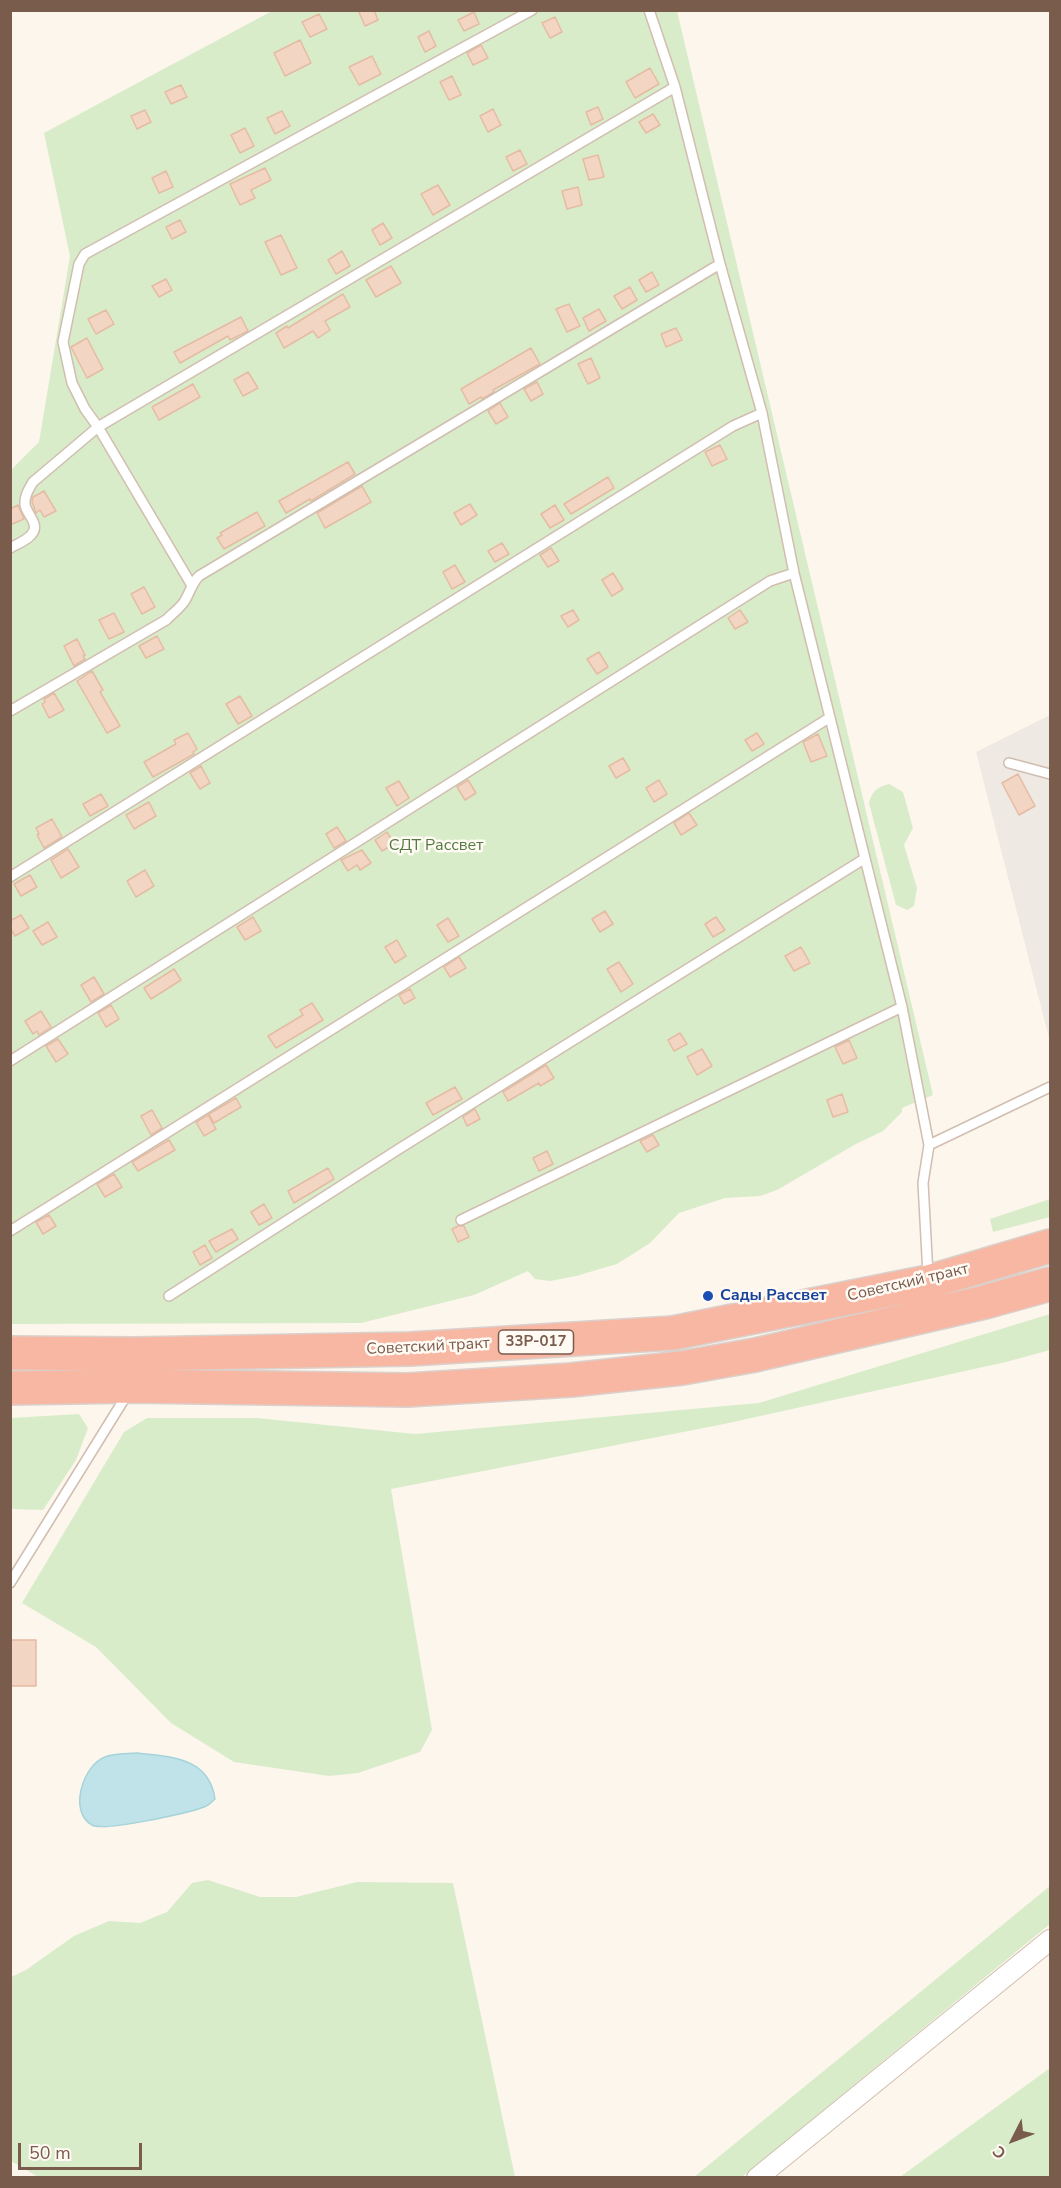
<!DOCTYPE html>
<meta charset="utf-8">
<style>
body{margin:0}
#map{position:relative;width:1061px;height:2188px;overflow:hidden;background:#fdf6ec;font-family:"Nunito Sans",sans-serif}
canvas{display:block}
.frame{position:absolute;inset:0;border:12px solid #7a5c4d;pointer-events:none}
.north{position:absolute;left:983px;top:2110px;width:60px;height:60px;-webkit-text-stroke:4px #fffaf3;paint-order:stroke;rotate:228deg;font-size:16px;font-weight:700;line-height:24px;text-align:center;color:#7a5c4d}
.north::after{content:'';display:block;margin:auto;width:21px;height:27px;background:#7a5c4d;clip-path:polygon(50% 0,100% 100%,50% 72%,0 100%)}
.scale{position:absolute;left:18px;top:2143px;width:124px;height:27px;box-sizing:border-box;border:3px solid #7a5c4d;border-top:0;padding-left:8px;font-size:18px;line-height:21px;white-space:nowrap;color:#7a5c4d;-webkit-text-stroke:4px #fffaf3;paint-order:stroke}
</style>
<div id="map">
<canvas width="1061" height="2188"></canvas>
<div class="frame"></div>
<div class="north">С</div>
<div class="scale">50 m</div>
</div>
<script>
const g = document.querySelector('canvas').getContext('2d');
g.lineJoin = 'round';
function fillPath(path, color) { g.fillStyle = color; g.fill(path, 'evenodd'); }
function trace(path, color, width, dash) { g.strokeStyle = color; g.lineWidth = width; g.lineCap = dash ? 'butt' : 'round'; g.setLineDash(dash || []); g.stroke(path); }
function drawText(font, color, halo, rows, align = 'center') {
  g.font = font + ' "Nunito Sans",sans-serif'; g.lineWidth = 5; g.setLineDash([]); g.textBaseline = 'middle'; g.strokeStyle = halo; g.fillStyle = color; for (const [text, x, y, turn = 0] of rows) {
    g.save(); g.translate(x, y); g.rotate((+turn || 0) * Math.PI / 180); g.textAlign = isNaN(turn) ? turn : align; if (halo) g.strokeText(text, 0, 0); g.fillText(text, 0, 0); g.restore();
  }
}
fillPath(new Path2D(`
 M1050,715V1042L976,752Z`), '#efe9e4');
fillPath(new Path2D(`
 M272,11H677L933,1095L902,1108V1112L883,1131L856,1144L777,1190L760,1196L725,1198L679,1213L650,1243L617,1264L576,1276L550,1281L535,1279L528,1271L474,1295L361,1323L11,1324V470L39,442L70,256L44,133Z
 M889,784L903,792L913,828L904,845L917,888L914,906L907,910L896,905L869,803C872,791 877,787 889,784Z
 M1050,1199V1217L993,1232L990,1219Z
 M1050,1314V1350L1006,1362L724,1424L391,1489L432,1730L420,1752L358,1773L329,1776L234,1762L171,1723L96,1647L22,1603L124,1432L147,1418H257L415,1434L759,1403Z
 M79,1414L88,1428L76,1460L43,1510L11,1509V1418Z
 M208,1880L260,1897H296L357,1882L453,1883L515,2177L40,2178L11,2161V1977L26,1970L74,1936L109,1921L140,1923L167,1912L192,1883Z
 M1050,1886V1924L742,2177H694Z
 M1050,2068V2177H900Z`), '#d8ecc9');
const water = new Path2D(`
 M137,1753C171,1757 209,1757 215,1799C212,1802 208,1806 204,1807C188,1813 104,1832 92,1825C68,1812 83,1765 105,1757C114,1753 127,1754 137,1753Z`);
fillPath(water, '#bfe3e8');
trace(water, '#a5d3da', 1.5);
const building = new Path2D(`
 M358,10H374L378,20L365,26Z
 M474,12L479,24L464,31L458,20Z
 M319,14L327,29L310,37L302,22Z
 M555,17L562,32L550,38L542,23Z
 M429,31L436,46L425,52L418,37Z
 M300,40L311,63L285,76L274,53Z
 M481,45L488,58L473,65L467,53Z
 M372,56L381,74L359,85L349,67Z
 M650,68L659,84L635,98L626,82Z
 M452,76L461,95L449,100L440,82Z
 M181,85L187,97L171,104L165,92Z
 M598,107L603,119L591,125L586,112Z
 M493,109L501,125L488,132L480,116Z
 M145,110L151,122L137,129L131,116Z
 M282,111L290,126L275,134L267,118Z
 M653,114L660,125L646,133L639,122Z
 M245,128L254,146L240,153L231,135Z
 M520,150L527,164L513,171L506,157Z
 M598,155L604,177L589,180L583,159Z
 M265,168L271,180L251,190L255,198L240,205L230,184Z
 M166,171L173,187L159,193L152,178Z
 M438,185L450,205L433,215L421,194Z
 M578,187L582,205L567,209L562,191Z
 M180,220L186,232L172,239L166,227Z
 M383,223L392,238L380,245L372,230Z
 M281,235L297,268L281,275L265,242Z
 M342,251L350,266L336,274L328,260Z
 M391,266L401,283L376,297L366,280Z
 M652,272L659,285L646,292L639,280Z
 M166,279L172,290L159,297L152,286Z
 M630,287L637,300L622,309L614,296Z
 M343,294L350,307L325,321L330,330L318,338L313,331L284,348L276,333L287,326L288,328Z
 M569,304L580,326L567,332L556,309Z
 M599,309L606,321L589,331L583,318Z
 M106,310L114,324L96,334L88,319Z
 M241,317L248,331L230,340L228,336L180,363L174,352Z
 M676,328L682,340L666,347L661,334Z
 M87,338L103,369L87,378L71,347Z
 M531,348L540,364L493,390L494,392L482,399L481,397L469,404L461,389Z
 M591,358L600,378L588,384L578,364Z
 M248,372L258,388L243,396L234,380Z
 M537,382L543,394L531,401L524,389Z
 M193,384L200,397L159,420L152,407Z
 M500,403L508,417L496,424L488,411Z
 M720,445L727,459L712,466L705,452Z
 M348,462L355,474L311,501L310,499L286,513L279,501Z
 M608,477L614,488L571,514L564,504Z
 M362,486L371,502L325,528L317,513Z
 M44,491L56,511L44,517L40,510L36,513L32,502L33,497Z
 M470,504L477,515L461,525L454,513Z
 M18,505L24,519L10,525V509Z
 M555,505L564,520L550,528L541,514Z
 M257,512L265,526L224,549L217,538L222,535L220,533Z
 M502,543L509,554L495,562L488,551Z
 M551,548L559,561L548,567L540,555Z
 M455,565L465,582L452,589L443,572Z
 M613,573L623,589L612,596L602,580Z
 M144,587L155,607L142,614L131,594Z
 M573,610L579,620L568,627L561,616Z
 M740,610L748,622L735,629L728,618Z
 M114,613L124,632L109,639L99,620Z
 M157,636L164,649L146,658L139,646Z
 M77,639L85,655L83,656L85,659L74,666L64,646Z
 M599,652L608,667L597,674L587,659Z
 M92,671L103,690L100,692L120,726L107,733L77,681Z
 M54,693L64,710L49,718L42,704L45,702L44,699Z
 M240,696L252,716L238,724L226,704Z
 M188,733L197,749L193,752L194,754L153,777L144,762L176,744L174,740Z
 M757,733L764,744L752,751L745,740Z
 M818,734L827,756L811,762L803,742Z
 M623,758L630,770L616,778L609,766Z
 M201,766L210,783L200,789L190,773Z
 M1018,774L1035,806L1019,815L1002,783Z
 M468,780L476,793L465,800L457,787Z
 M659,780L667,794L654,802L646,788Z
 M399,781L409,798L397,806L386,788Z
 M101,794L108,806L90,816L83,804Z
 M149,802L156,816L134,829L126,815Z
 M689,813L697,825L681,835L674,823Z
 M52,819L62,837L44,848L37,835L39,834L36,828Z
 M337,827L346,841L334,848L326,834Z
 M387,832L394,844L382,851L375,840Z
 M68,849L79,867L61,878L51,860Z
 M362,850L371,863L360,870L357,865L348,871L341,860Z
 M145,870L154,886L136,897L127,881Z
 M30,875L37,887L21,896L14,884Z
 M605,911L613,924L600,932L592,919Z
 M21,915L29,928L15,936L10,928V921Z
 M253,917L261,931L245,940L237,927Z
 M716,917L725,930L713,937L705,924Z
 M448,918L459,936L448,942L437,925Z
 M48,922L57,937L42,945L33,931Z
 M397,940L406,956L395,963L385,947Z
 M801,947L810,963L794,971L785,956Z
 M459,957L466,968L450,977L444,967Z
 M619,962L633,984L621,992L607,969Z
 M174,969L181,980L151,999L144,988Z
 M94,977L104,994L91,1002L81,985Z
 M410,989L415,998L404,1004L399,995Z
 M312,1003L323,1020L276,1048L268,1036L303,1015L300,1010Z
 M111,1005L119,1019L106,1027L98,1013Z
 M41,1011L51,1027L39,1035L37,1031L33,1034L25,1021Z
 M680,1033L687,1044L674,1051L668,1040Z
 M58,1039L68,1054L56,1062L46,1046Z
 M849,1040L857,1058L843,1064L835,1047Z
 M702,1049L712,1066L697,1075L687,1057Z
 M546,1065L554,1078L540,1086L539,1083L508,1101L503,1092Z
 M455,1087L462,1099L433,1115L426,1103Z
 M842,1094L848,1112L833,1117L827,1100Z
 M236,1098L241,1107L214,1123L209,1114Z
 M475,1109L480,1119L467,1126L463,1117Z
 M152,1110L162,1128L151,1135L141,1116Z
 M208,1115L216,1129L204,1136L196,1122Z
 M653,1135L659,1145L647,1152L640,1141Z
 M169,1140L175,1150L138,1171L132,1162Z
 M547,1151L553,1164L539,1171L533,1158Z
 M328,1168L334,1179L294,1203L288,1191Z
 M114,1174L122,1187L105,1197L97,1184Z
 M264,1204L272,1218L259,1225L251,1212Z
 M49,1215L56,1226L43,1234L36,1222Z
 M458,1226H464L469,1237L458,1242L452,1229Z
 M232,1229L238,1239L216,1252L209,1241Z
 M205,1245L212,1258L200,1265L193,1252Z
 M10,1640H36V1686H10Z`);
fillPath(building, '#f3d5c3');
trace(building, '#e6bba3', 1.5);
const lane = new Path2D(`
 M532,10L85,254L79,264L63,342L72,383L85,409L98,427L675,87
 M649,10L675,87L720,264L762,413L794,573L902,1007L929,1145L923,1183L928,1275
 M10,548C17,544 26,541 31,535C41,525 27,515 25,505C24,496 29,489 33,482L98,427L191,584
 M10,711L166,620C172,614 179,609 184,602C190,593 191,584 199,576L720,264
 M1009,763L1050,774
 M10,877L733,426L762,413
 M10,1061L770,581L794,573
 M929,1145L1050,1087
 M461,1220L902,1007
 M10,1231L829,718
 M169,1296L402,1147L864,859
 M10,1583L128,1393`);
const street = new Path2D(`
 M757,2178L1050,1940`);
const highway = new Path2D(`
 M10,1353L135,1354L410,1349L673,1333L928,1282L1050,1246
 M10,1388L132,1386L407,1390L571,1380L682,1368L755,1355L985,1302L1050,1284`);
trace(lane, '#d1beb0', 12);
trace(street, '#d1beb0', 22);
trace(highway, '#dad1cd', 36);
trace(lane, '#fff', 9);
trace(street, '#fff', 20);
trace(highway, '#f7b7a3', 33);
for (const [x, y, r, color] of [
 [708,1296,6,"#1a4fb4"]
]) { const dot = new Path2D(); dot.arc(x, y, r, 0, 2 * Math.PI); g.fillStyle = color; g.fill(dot); trace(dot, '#fffaf3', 2); }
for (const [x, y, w] of [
 [536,1342,75]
]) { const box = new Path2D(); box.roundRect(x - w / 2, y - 12, w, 24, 4.5); g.fillStyle = '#fffaf3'; g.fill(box); trace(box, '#7a5c4d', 1.5); }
drawText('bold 15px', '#7a5c4d', null, [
 ["33Р-017",536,1342]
]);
drawText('16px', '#537a41', '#fffaf3', [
 ["СДТ Рассвет",436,846]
]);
drawText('16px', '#7a5c4d', '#fffaf3', [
 ["Советский тракт",908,1283,-13],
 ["Советский тракт",428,1347,-3]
]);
drawText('bold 16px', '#164399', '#fffaf3', [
 ["Сады Рассвет",720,1296]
], 'left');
</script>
